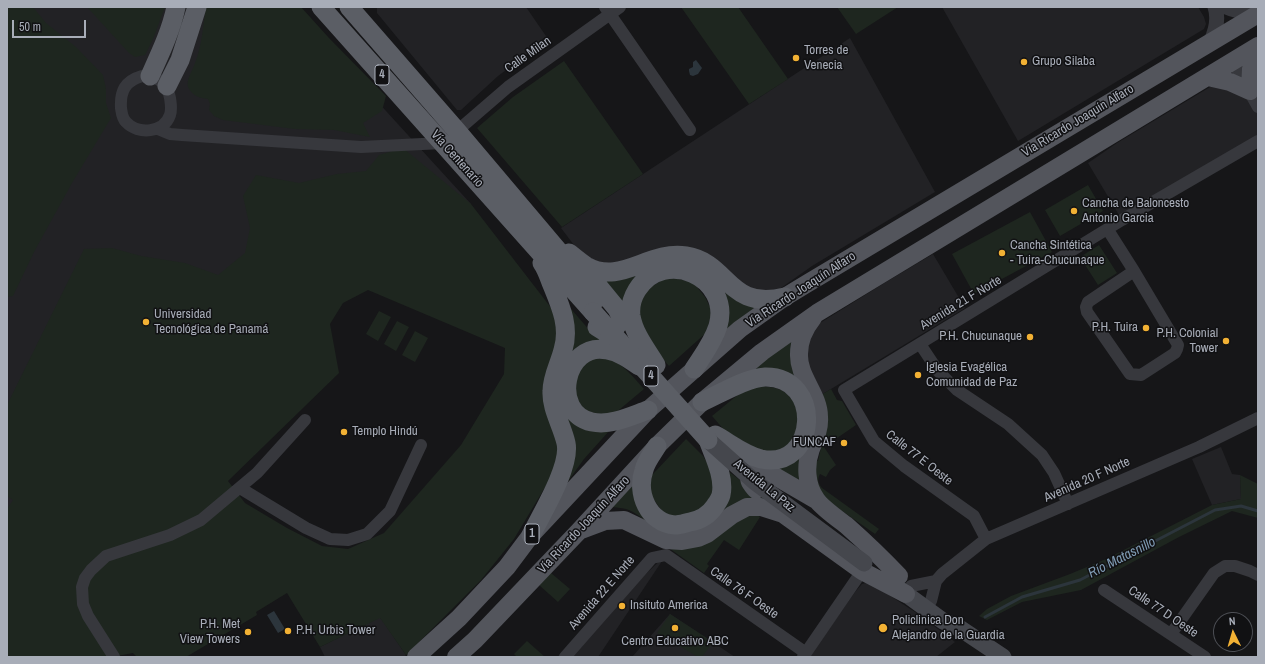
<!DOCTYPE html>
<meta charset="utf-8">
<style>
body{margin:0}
#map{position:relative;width:1265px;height:664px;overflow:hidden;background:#161618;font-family:"Archivo Narrow",sans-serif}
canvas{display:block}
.frame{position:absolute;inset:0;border:8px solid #a8adb8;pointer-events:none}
.north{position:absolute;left:1213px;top:612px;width:40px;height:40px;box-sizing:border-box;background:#111113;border:1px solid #4d4f55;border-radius:50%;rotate:355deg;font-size:11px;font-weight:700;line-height:16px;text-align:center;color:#a8adb8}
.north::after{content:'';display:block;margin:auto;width:14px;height:18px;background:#f2b134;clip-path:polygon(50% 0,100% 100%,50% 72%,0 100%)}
.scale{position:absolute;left:12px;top:20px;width:74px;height:18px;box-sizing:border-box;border:2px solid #a8adb8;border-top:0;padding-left:5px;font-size:12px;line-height:14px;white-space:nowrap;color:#a8adb8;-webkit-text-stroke:3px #111113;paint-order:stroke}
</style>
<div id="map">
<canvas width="1265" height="664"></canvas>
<div class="frame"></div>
<div class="north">N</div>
<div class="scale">50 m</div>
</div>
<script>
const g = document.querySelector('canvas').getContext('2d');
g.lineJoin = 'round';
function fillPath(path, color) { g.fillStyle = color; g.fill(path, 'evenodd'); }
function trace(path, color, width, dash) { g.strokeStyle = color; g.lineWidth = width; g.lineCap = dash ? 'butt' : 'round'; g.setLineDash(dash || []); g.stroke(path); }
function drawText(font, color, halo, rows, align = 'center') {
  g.font = font + ' "Archivo Narrow",sans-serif'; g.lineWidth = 3; g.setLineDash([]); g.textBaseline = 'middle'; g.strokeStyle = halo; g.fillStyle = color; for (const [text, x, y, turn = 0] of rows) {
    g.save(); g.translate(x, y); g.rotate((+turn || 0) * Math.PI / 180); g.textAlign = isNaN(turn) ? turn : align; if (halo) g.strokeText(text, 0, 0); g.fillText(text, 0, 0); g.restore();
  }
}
fillPath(new Path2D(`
 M7,7H291L471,204L440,250L310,277L7,657Z
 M377,7H526L548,39L498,76L461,110H457L377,13Z
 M942,7H1198L1204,17L1206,24L1204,29L1018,141Z
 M850,38L935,192L812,266L771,295L619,263H599L577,249L561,228Z
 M1258,55V141L1122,220L1088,163L1117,143L1210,87L1219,79L1230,82Z
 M933,254L965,308L821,395L804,361L812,328L886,282Z
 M1221,447L1232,474L1240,475L1241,499L1212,505L1192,459Z
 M666,555L598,657H557Z
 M869,582L918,614L955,642L936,657H809L855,592L862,584Z
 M670,614L735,657H632Z
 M380,617L406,655L404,657H325L320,647Z`), '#222225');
fillPath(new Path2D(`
 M7,7H33L46,23L76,47L103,75L106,89V103L111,118L72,183L34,252L13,296L7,297Z
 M87,7H165L153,39L145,55L135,57L129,53Z
 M206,7H301L329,38L386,96L382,111L363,123L370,137L334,130L295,129L223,120L214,116L209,110L210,104L208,99C200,98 192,96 188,87C186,79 193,70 195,63C202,45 203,26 206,7Z
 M681,7H738L788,79L749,104Z
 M837,7H898L856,34Z
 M564,61L643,174L562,227L477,128L513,97Z
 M403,148L471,204L552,309L558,324L559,450L556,469L514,539L481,580L406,655L380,618L320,647L287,593L256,612L257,615L186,657H137L133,653L112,657H7V509L13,500L7,496V405L84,249L112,248L141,256L185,263L218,275L245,253L250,228L243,196L256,175L299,183L337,174L366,171L379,155ZM368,290L505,348L504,374L461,445L384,533L348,549L322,546L287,528L245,503L228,481L339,373L330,324L343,303Z
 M1088,185L1103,211L1060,236L1045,210Z
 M1030,212L1052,252L974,294L952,254Z
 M1099,245L1117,273L1098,285L1080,257Z
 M671,259L688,262L705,269L731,295L739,301L759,306L719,336L718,335C733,308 715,274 687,266C667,260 644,270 631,285C626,292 624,300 621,308L598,279C623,284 646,262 671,259Z
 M667,277L693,282L705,297L710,307L711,315L707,332L669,366C659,354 641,332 639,316C638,309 641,299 643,292Z
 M559,295L591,332L597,335L603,333L613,344C544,335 546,428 598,431C602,432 606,431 610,430L584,459L551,505C558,491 568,476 570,460C573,438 559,420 557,398C556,383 562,371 567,357C574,336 568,314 559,295Z
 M379,311L391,317L378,341L366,334Z
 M397,321L409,327L396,351L384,344Z
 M415,331L428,338L415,362L402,355Z
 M797,334C779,372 810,383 814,416C817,442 792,458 802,487L779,470L772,469C781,465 790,462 796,455C820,429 813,387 778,375C768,371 759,372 748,373Z
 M591,359C596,359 602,358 607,359C620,360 636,380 644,389L613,415L607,417L582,409L573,392L579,367Z
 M759,385C766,387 777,387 783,391C804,404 801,435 784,449C780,452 771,453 766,454L725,431L712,416L740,393Z
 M831,389L837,400L842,401L856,425L824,447L836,465L830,470L826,477L820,474C817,480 818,483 822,488L879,529L875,534L828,501L818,491L814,459L818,461L823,439L821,395Z
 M686,439L703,456L709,466L715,491L703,509L681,518L664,514L648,491L652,475Z
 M728,471L765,499C752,500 740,501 729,508C714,517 705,533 685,536C662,538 651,523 633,512C624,507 613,507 603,507L635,473C635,481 634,490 636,498C638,506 644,511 650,517C658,524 666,530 676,532C682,534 689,532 694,529C718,520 732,497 728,471Z
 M1240,475L1258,484V518L1232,511L1179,537L1081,590L1022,602L987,620L979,616L987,609L1011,596L1070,574L1106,559L1212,505L1241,499Z
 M752,511L760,517L739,550L724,540L707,564L709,566L704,573L666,546Z
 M551,573L570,589L558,602L539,585Z
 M670,614L713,642L702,657H698L657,633Z
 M527,641L545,657H517L514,654Z`), '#1e261f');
fillPath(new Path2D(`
 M696,60L702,68L698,74L693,76L690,75L689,71V69L693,67V62Z
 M274,611L285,629L278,633L267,615Z`), '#2c353c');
trace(new Path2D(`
 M985,617L1022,597L1080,580L1215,510L1241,506L1258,511`), '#2c353c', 3);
trace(new Path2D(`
 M605,7L690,130
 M1233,62L1258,107
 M142,76C157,76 167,82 170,98C171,105 172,109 170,115C164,133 138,135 126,122C122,118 122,114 121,108C120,91 125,81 142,76Z
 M158,129L170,134L182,135L361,147L443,143
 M457,131L508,87L620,7
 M1108,230L1134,271L1178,345L1177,349L1175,353L1141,375L1130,374L1087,312L1086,307L1088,302L1134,271
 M920,344L938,371L957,390L1008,424L1042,455L1054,473L1068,504
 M240,488L306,528L330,539L348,540L367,534L390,511L421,445
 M986,539L974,516L904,466L874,441L844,390L1122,220L1258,141
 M911,586L936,581
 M1104,590L1205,657
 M931,601L936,581L942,574L986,539L1199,447L1258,418
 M1171,634L1214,573L1225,566H1235L1250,571L1258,575
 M114,657L88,616L83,604L82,587L85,578L91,570L106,556L170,535L201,520L257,473L305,420
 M565,657L652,558L666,555L806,653
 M803,657L862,571`), '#37383d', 12);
trace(new Path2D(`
 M1226,7C1237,12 1246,13 1258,12
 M1211,41C1216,30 1219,19 1215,7`), '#37383d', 15);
trace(new Path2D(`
 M895,586L943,621L961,629L1003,657`), '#45474d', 17);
trace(new Path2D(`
 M1208,77L1230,82L1250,91L1251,69L1255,48
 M813,318C805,328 799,341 799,354C798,377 819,394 819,417C820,429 815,439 811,449C805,465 806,485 816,499C821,507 838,519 846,525C864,541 882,558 899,576
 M756,490C751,484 746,480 752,473C755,470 756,469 761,468L816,500
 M581,530L605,521L624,520L666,540L682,541L698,538L707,534L732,515L747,507H761L783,514L862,571L906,594
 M416,657L459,618L507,567L531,535L648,410L740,329L785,297L808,283L1258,14
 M456,657L475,640L579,531L657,446L702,402L762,352L817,313L1258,46`), '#53555c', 18);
trace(new Path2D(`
 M321,7L593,312
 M349,7L457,131L598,298
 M150,76C160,54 171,31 176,7
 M167,86L180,60L197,7
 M569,253C574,257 580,262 586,266C621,286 648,250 686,256C730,263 727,311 785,297
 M594,281L617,309L622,319L615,328L605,332L597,327
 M656,365C647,350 634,334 631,316C630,308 632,298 637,290C664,247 732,277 718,326C713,342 703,355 694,369
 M639,366C629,359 619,352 607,350C564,341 550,413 592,422C611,426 631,416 648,410
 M702,402C720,394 746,378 765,377C824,376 818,471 761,459C744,455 730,443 715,435
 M657,446C653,453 646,461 644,470C636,493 648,523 675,525C680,525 685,523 690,522C701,520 709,515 715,506C717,503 720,499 721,495C725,478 714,456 708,440
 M531,535C542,513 571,466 566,443C562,425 551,409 552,391C552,376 560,363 563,350C570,327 561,307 552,285C549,278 547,270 542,263`), '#5b5e65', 19);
trace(new Path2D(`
 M708,440L755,482L864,563`), '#45474d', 17);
trace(new Path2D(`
 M593,312L708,440`), '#5b5e65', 19);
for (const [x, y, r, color] of [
 [796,58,4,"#f2b134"],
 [1024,62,4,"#f2b134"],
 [1074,211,4,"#f2b134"],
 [1002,253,4,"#f2b134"],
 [146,322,4,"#f2b134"],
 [1146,328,4,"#f2b134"],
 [1030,337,4,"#f2b134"],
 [1226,341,4,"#f2b134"],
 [918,375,4,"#f2b134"],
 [344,432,4,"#f2b134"],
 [844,443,4,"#f2b134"],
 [622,606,4,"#f2b134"],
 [675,628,4,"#f2b134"],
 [883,628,5,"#f2b134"],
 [288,631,4,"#f2b134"],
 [248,632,4,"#f2b134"]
]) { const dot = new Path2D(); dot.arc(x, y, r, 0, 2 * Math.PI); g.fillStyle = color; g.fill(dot); trace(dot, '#111113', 1.5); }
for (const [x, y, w] of [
 [382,75,14],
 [651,376,14],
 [532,534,14]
]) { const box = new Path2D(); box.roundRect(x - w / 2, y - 10, w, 20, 3); g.fillStyle = '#111113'; g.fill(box); trace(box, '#a8adb8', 1); }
drawText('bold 12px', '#a8adb8', null, [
 ["4",382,75],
 ["4",651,376],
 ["1",532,534]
]);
drawText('13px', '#a8adb8', '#111113', [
 ["Torres de",804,51],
 ["Venecia",804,66],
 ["Grupo Silaba",1032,62],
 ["Cancha de Baloncesto",1082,204],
 ["Antonio Garcia",1082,219],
 ["Cancha Sintética",1010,246],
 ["- Tuira-Chucunaque",1010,261],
 ["Universidad",154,315],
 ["Tecnológica de Panamá",154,330],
 ["P.H. Tuira",1138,328,"right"],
 ["P.H. Colonial",1218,334,"right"],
 ["Tower",1218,349,"right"],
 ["P.H. Chucunaque",1022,337,"right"],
 ["Iglesia Evagélica",926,368],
 ["Comunidad de Paz",926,383],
 ["Templo Hindú",352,432],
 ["FUNCAF",836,443,"right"],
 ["Insituto America",630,606],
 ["Policlinica Don",892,621],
 ["Alejandro de la Guardia",892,636],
 ["P.H. Met",240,625,"right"],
 ["View Towers",240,640,"right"],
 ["P.H. Urbis Tower",296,631],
 ["Centro Educativo ABC",675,642,"center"]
], 'left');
drawText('13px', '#a8adb8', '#111113', [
 ["Calle Milan",528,55,-35],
 ["Vía Ricardo Joaquín Alfaro",1078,121,-31],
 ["Vía Centenario",457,159,48],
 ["Vía Ricardo Joaquín Alfaro",801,290,-33],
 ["Avenida 21 F Norte",961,303,-31],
 ["Calle 77 E Oeste",919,458,38],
 ["Avenida 20 F Norte",1087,480,-24],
 ["Avenida La Paz",764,486,39],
 ["Vía Ricardo Joaquín Alfaro",584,525,-47],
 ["Avenida 22 E Norte",602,593,-49],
 ["Calle 76 F Oeste",744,593,35],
 ["Calle 77 D Oeste",1163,612,34]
]);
drawText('italic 14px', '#7f9bb3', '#111113', [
 ["Río Matasnillo",1122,558,-27]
]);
</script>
